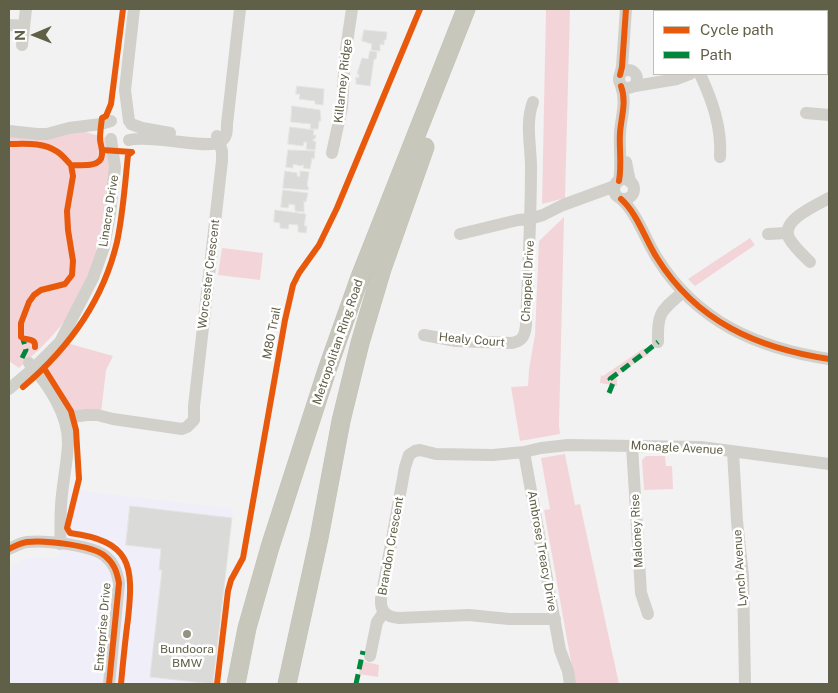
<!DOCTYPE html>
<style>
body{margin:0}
#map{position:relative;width:838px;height:693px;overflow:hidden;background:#f2f2f2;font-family:"Public Sans",sans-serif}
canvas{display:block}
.frame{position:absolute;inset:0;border:10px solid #605f47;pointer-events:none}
.legend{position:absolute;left:653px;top:10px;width:175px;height:65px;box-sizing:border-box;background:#fff;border:1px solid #bfbfb5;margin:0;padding:6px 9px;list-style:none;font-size:15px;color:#605f47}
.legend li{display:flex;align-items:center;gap:10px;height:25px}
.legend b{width:25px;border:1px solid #bfbfb5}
.north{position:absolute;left:10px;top:10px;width:50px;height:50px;-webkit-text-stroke:4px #fff;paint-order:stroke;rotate:269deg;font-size:14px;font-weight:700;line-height:20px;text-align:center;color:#605f47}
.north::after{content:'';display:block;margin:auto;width:18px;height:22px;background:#605f47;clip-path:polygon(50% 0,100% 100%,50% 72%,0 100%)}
</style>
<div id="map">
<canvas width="838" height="693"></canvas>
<div class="frame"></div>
<ul class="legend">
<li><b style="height:6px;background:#e8590c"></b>Cycle path</li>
<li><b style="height:6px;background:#00873e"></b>Path</li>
</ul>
<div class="north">N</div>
</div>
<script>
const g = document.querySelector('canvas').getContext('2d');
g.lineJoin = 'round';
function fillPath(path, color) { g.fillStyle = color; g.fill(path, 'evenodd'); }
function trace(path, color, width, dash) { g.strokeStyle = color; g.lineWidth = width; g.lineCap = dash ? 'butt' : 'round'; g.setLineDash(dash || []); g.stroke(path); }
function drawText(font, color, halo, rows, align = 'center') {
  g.font = font + ' "Public Sans",sans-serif'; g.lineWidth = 5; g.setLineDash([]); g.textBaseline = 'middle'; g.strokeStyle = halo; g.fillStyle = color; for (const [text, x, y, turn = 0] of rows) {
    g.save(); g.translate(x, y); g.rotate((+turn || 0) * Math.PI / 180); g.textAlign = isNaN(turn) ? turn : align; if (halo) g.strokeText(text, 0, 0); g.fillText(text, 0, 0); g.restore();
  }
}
fillPath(new Path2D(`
 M67,489L233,509L213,684H9V572L15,565L27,558L39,557L59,558Z`), '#f0eef8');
fillPath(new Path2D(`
 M546,9H570L565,198L542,204Z
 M81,131L104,137L109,141V187L106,190L104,211L106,214L103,236L99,237L96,249L98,252C91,272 81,298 69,315C55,335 37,352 19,368L9,361V136Z
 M564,217L559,426L560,434L520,441L511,387L528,386L529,369L535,335L539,241Z
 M750,238L755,245L695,286L688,279Z
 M222,248L263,253L260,280L218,275Z
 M63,342L113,356L106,370L101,413H70L66,411L43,371V367Z
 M644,348L649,354L614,377L617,379V386L600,383L601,375L603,376Z
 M565,454L575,505L580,504L619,684H575L544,510L550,509L541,458Z
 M646,456H665L666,466H672L673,489L644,490L642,460Z
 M362,661L379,665L378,677L359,674Z`), '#f3d5d9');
const building = new Path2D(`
 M364,30L387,32L386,40H384V45L380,44V51L371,50L372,44L362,41Z
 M370,51L377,52L376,59H374L370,86L356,84V77L359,78V74H357L362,58L368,59Z
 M297,86L324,89L323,105L315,104V101L299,99L300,94H296Z
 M292,106L320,110L321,121H319L318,129H310L311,124L291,122Z
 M290,127L314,130L313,135H316L315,139H313V141L316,142L315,150L306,149L307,142H304L303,146L288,144Z
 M288,150L315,151L314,159L312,158L310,169L303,168L304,165H302L301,166L293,164V168L286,167Z
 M285,171L297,173V176L300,177V171L309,172L307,185L309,189L307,190L283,188Z
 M283,190L308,193L306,202L304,201V212L295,211V205L289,204L288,208L281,207Z
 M275,210L306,214L304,226H307L306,233L298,232V225L289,224L288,229L280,228V223L274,222Z
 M130,506L232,518L213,684L150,677L162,570H159L161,549L126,545Z`);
fillPath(building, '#dadad8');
trace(building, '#e4e4e3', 1);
const highway = new Path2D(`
 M236,684L247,628L270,547L327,370L360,277L466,9
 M287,684L319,538L341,421L360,343L382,269L425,147`);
trace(highway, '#c2c2b6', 19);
trace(new Path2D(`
 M752,9L753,11
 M806,11L809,9
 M9,25L24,26
 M22,45L26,9
 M619 79a9 9 0 1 1 18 0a9 9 0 1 1-18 0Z
 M700,74C712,100 722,127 720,157
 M620,75L622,67L626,9
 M635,86L677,79L690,74
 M806,113L829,115
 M129,121L125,90L134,9
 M131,124L142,128L170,133
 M9,131L37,134H47L69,128L101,124L111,121
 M129,140C152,134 205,150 220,142C227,138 227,131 227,124L240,9
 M332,153L342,107L345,56L352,9
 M626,162L630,182
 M614 189a10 10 0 1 1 20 0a10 10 0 1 1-20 0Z
 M619,181C622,165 619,149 620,133C621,117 627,102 621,86
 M621,199C637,213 645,239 657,258C697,322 757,348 829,359
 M460,234L518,220L530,219L543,215L563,205L615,186
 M768,234L787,233
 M810,262C803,255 794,247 789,238C780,220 817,205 829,198
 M424,335L456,341L512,343C523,341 525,335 526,325C528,272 531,220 531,167C531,146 525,123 533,102
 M658,342C657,312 661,311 683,292
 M29,363C48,384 69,415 68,444C67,465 62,485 61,506C60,518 61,531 60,544
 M9,389L34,368L60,342L93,278L104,247L110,214L115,167L111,139
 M64,418L87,415H97L113,419L182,429L187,427L194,420V406L222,161V151L217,136
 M632,446L641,593L648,614
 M524,452L560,650L568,671L570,684
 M733,452L737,521L743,576L745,684
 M9,549C15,546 20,543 27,542C44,540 92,545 105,556C114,563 117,572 119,583L109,684
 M555,619H509L469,615L399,618C387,617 380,612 381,599L405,467L409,455L415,451L420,450L436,454L493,455L524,452L541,448L568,445L701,447L829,464
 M370,656L377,622L384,612`), '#d1d0cb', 12);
trace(highway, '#c7c7bc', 18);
trace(new Path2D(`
 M22,358L26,350L23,339
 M609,393L613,383L610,379L643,354L658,342
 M356,684L363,651`), '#00873e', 5, [10, 5]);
trace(new Path2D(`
 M620,75L622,67L626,9
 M9,144C24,144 43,142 56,151C62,154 66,160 71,165
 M619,181C622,165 619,149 620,133C621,117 627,102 621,86
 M621,199C637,213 645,239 657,258C697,322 757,348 829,359
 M35,347C36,337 26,341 21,337V323L29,302L34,295L41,290L65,284L72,275L73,261L68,230L67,211L73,176L71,165C80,165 101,168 102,155C103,149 100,144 100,139C100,132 101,125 102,118L106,116L111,104L123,9
 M44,368L71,411L76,430L79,479L67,528L70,533C131,541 134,565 128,619C125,641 123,663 121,684
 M23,387C69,348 103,301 117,242C123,214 125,184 128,155L132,152L102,150
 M9,549C15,546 20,543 27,542C44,540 92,545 105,556C114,563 117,572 119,583L109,684
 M217,684L228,591L231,580L243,558L285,320L293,285L299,273L319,245L337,208L420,9`), '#e8590c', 6);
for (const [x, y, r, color] of [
 [187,634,5,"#939283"]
]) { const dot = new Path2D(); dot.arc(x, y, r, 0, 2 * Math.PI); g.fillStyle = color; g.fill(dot); trace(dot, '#fff', 2); }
drawText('12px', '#605f47', '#fff', [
 ["Killarney Ridge",343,81,-84],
 ["Linacre Drive",109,211,-81],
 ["Worcester Crescent",209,274,-83],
 ["Chappell Drive",528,281,-87],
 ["M80 Trail",272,333,-79],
 ["Healy Court",472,340,5],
 ["Metropolitan Ring Road",338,342,-71],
 ["Monagle Avenue",677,448,3],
 ["Maloney Rise",637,531,-93],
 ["Brandon Crescent",391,546,-80],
 ["Ambrose Treacy Drive",542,551,80],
 ["Lynch Avenue",740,568,-94],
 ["Enterprise Drive",103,627,-85]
]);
drawText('12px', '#605f47', '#fff', [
 ["Bundoora",187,649],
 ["BMW",187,663]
]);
</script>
